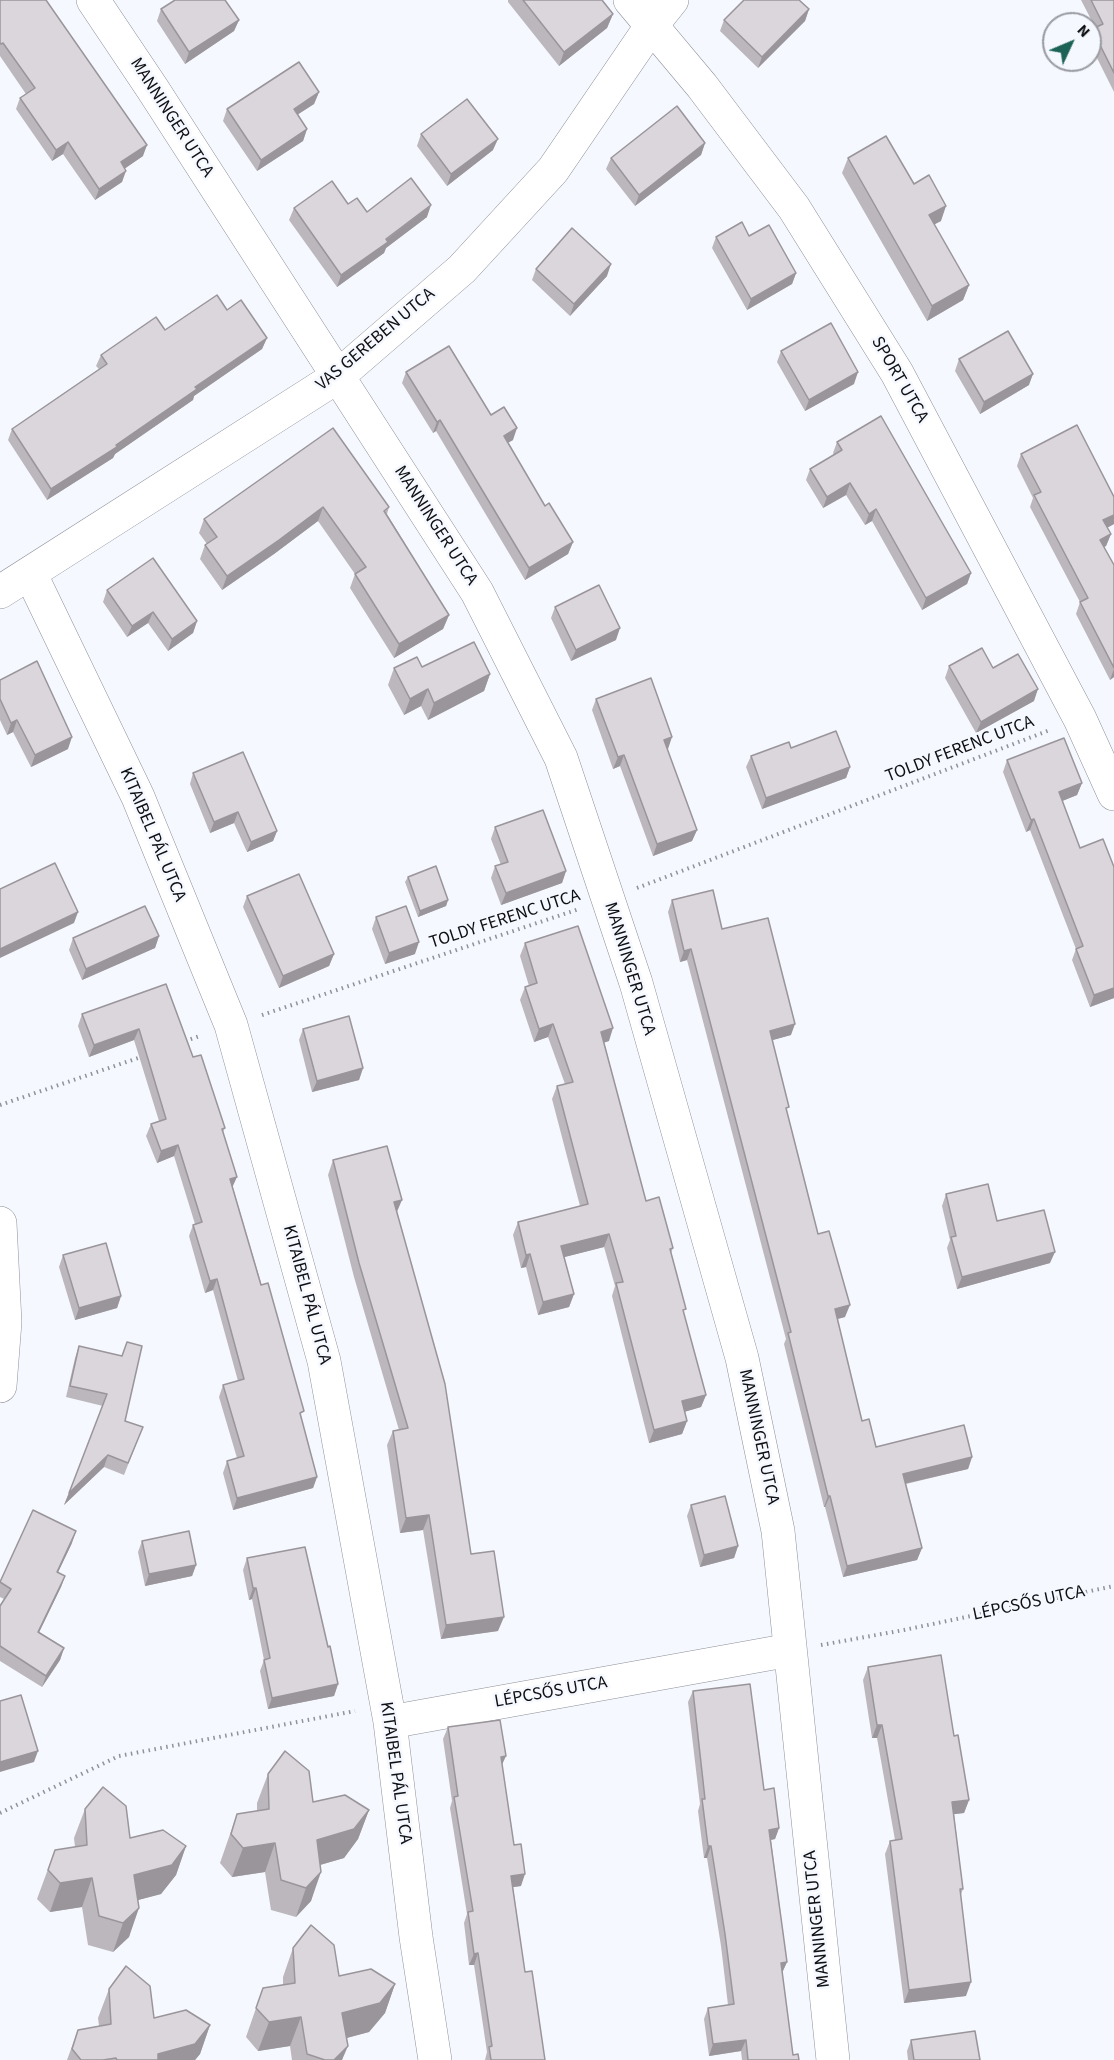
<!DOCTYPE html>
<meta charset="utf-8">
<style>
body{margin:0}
#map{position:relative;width:1114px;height:2060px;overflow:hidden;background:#f5f8ff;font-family:"Source Sans 3",sans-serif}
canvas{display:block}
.north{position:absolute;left:1042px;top:12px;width:60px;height:60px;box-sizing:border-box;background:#f5f8ff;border:2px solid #999ba1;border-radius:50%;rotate:46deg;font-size:16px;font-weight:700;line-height:24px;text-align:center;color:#0f1013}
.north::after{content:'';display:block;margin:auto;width:21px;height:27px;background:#1c6356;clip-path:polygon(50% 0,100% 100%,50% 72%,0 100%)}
</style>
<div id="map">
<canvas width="1114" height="2060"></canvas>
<div class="north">N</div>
</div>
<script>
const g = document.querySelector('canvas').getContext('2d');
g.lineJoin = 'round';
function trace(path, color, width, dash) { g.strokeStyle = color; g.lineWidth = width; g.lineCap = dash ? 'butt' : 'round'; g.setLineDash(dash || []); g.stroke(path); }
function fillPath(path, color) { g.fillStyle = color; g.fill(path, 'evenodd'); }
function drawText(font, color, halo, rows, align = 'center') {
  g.font = font + ' "Source Sans 3",sans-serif'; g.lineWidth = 5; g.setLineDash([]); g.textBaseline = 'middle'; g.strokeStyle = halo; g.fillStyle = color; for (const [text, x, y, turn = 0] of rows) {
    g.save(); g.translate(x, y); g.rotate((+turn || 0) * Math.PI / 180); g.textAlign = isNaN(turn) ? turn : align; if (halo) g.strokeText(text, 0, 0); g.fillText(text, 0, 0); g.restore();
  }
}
const minor = new Path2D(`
 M93,0L152,88L477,592L561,758L636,983L742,1358L778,1531L833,2060
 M630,0L702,86L794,208L897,373L1080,719L1114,794
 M30,573L138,797L231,1025L324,1361L390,1722L416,1937L435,2060
 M0,592L337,377L462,269L553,170L652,25L672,0
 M0,1223L5,1322L0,1386
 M390,1722L790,1650`);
trace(minor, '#8d9098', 34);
trace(new Path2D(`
 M637,888L1050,730
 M262,1015L579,909
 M185,1041L200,1036
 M0,1105L144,1056
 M821,1645L904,1630L1114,1586
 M0,1813L119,1756L355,1711`), '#909297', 4, [1.5, 4.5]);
trace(minor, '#fff', 33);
fillPath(new Path2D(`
 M0,0L143,156L125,168L122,182L95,200L63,154L52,161L16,109L20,98L26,94L0,56Z
 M508,0H602L613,14L607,28L559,66L508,2Z
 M1081,0H1114V92L1090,44V34L1092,29L1095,27Z
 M161,9L239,20L234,31L185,64L157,21Z
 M809,9L805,21L758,68L720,31L724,20Z
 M319,92L314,104L297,115L307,129L303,141L257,171L223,121L227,109Z
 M421,134L493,150L447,186L417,146Z
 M705,143L701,155L635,206L606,169L611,158Z
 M848,158L914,184L941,221L934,224L969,285L963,300L927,321L842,173Z
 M348,204L367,212L427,217L386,248L384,253L337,287L289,220L294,208Z
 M749,236L796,273L792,284L747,310L712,248L716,237Z
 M536,269L607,276L570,316L532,280Z
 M227,310L267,338L262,349L194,396L193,400L115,454L113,458L47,500L8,440L12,429L99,369L96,366L101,355L165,330Z
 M781,351L854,384L805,411L777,362Z
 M959,359L1029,385L980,414L955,371Z
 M406,372L491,415L513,440L507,443L545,506L573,542L568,554L525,580L436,431L433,433L402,383Z
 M333,428L389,507L387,514L449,615L443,629L394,658L350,588L355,574L318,521L274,554L222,590L200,559L205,545L207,544L199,533L204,519Z
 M837,442L971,573L967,584L922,610L872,521L865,525L846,495L823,508L806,480L810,469L834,455L833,453Z
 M1021,454L1114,497V524L1107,528L1111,534L1106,546L1104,547L1114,565V677L1110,680L1076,614L1080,602L1030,507L1033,498L1017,466Z
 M107,590L197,621L193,633L168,651L148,623L127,637L103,602Z
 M555,607L616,640L571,661L551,618Z
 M949,666L993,668L1034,701L976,733L945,678Z
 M422,667L490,674L484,691L428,720L421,706L404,715L388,685L394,668Z
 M0,680L68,749L31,767L13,732L7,735L0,720Z
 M596,699L668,749H667L697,830L692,841L653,856L620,766L613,769L592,710Z
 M791,748L850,767L846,778L762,809L746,767L751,756Z
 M1007,760L1082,783L1077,795L1062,801L1114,998L1090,1007L1072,960L1076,949L1030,830L1026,832L1003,772Z
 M193,773L277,831L273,841L247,852L234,823L210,833L190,784Z
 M495,827L566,871L562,883L501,905L491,878L495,866L501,865L491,839Z
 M408,877L448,900L446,906L418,917L405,882Z
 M247,896L334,954L329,966L279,988L243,907Z
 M672,900L722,929L791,1035L772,1040L787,1113L818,1234L845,1317L837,1319L862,1421L876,1447L972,1457L968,1469L906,1484L922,1548L917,1560L843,1577L825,1507H824L784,1344L786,1339L687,960L680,962L668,912Z
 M376,917L415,954L385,964L372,929Z
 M159,936L155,948L82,980L69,950L73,938Z
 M525,943L609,1041L604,1042L646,1201L673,1248L671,1253L684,1314L706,1395L701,1407L684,1412L687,1421L682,1434L649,1443L612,1296L615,1286L604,1247L564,1257L574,1294L569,1307L538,1315L526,1267L521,1268L513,1235L518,1222L580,1206L552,1099L557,1086L565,1084L548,1037L534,1042L520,1000L525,987L529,986L520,956Z
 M166,984L193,1057L225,1128L223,1132L233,1188L301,1418L317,1477L313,1488L233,1510L223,1473L227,1461L237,1458L219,1397L223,1385L238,1381L213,1290L205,1293L189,1236L193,1225L195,1224L174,1156L157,1163L146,1136L151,1124L159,1121L134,1040L89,1057L78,1026L82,1014Z
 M303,1029L363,1068L359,1080L312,1092L299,1040Z
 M333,1160L397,1212L471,1554L498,1631L441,1639L423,1530L400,1533L387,1445L393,1431L399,1430L354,1277L328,1175Z
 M946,1194L997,1221L1050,1263L957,1289L947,1248L950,1240L942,1206Z
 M63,1255L121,1296L117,1308L75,1320L59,1267Z
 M79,1346L125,1421L143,1427L124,1475L104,1467L64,1505L103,1406L66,1397L75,1358Z
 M691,1505L738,1546L734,1558L700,1567L687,1516Z
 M142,1541L196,1565L192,1576L145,1586L138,1552Z
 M72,1543L58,1572L65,1576L61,1587L39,1632L64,1648L60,1660L42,1687L0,1661V1606L4,1599L0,1597V1582Z
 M247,1558L328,1647L338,1684L334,1696L268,1709L260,1671L264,1660L252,1599L249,1600L243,1570Z
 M868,1667L954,1736L969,1800L964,1813L954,1814L963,1889L960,1897L966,1996L904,2003L885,1854L890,1841L895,1840L877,1738H872L863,1680Z
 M693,1691L764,1790L779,1828L775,1839L771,1840L787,1962L782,1973L793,2055L799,2060H742L741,2051L709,2056L704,2019L708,2008L728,2005L721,1946L707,1858H704L698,1811L700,1804L688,1702Z
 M448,1727L502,1766L514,1845L521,1886L513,1887L525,1972L545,2060H485L487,2052L474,1965H469L464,1923L467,1914L450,1808L452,1801L443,1739Z
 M268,1774L313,1802L369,1810L358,1839L344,1858L320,1865L311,1901L296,1917L271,1910L265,1872L232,1877L220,1863L237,1814L257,1811V1803Z
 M85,1809L130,1838L186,1846L176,1875L161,1894L138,1900L129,1937L113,1952L88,1945L82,1907L50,1912L37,1899L55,1850L75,1847L74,1838Z
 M293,1948L339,1976L395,1984L385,2013L369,2032L346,2038L342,2060H292L290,2046L258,2051L246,2037L263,1988L283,1985V1977Z
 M109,1989L154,2018L210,2025L200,2054L195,2060H67L78,2030L99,2026L98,2018Z
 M911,2040L980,2060H908L907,2051Z`), '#bcb7bd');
fillPath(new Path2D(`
 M809,9L805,21L758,68L762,57Z
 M613,14L607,28L559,66L564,52Z
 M239,20L234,31L185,64L189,52Z
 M319,92L314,104L289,120L294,109Z
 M307,129L303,141L257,171L261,160Z
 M498,139L493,150L447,186L451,174Z
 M68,142L63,154L52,161L56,150Z
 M705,143L701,155L635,206L639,195Z
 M147,145L143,156L117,174L121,162Z
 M126,171L122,182L95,200L99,189Z
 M431,205L427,217L386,248L384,253L337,287L341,275Z
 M946,206L941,221L924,230L929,215Z
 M611,264L607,276L570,316L574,304Z
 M796,273L792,284L747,310L751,299Z
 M969,285L963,300L927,321L932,306Z
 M267,338L262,349L194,396L193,400L115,454L113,458L47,500L51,489L116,445L195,387Z
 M858,372L854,384L805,411L809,400Z
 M1033,374L1029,385L980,414L984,402Z
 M440,420L436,431L433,433L437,422Z
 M517,428L513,440L499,448L504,436Z
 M850,483L846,495L823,508L827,497Z
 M323,507L318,521L274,554L222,590L227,576Z
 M876,509L872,521L865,525L869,514Z
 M1114,515V524L1099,532L1103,520Z
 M1111,534L1106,546L1096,551L1100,540Z
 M573,542L568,554L525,580L529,568Z
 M971,573L967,584L922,610L926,598Z
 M153,612L148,623L127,637L132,626Z
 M449,615L443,629L394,658L399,644Z
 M197,621L193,633L168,651L172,639Z
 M620,628L616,640L571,661L576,650Z
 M1114,669V677L1110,680Z
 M490,674L484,691L428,720L434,703Z
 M428,689L421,706L404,715L410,699Z
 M1038,689L1034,701L976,733L981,722Z
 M17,720L13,732L7,735L11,723Z
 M72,737L68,749L31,767L35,755Z
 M672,737L668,749L659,752L664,740Z
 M624,755L620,766L613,769L618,757Z
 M850,767L846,778L762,809L766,798Z
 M1082,783L1077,795L1055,804L1059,792Z
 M238,812L234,823L210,833L214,822Z
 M1034,819L1030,830L1026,832L1031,820Z
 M697,830L692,841L653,856L657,844Z
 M277,831L273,841L247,852L251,842Z
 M566,871L562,883L501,905L506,893Z
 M448,900L446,906L418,917L420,911Z
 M78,912L74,923L0,958V949Z
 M159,936L155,948L82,980L86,969Z
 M419,942L415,954L385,964L389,953Z
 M691,949L687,960L680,962L684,951Z
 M334,954L329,966L279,988L283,976Z
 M1114,988V998L1090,1007L1094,995Z
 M553,1024L548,1037L534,1042L539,1029Z
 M795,1024L791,1035L766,1042L770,1031Z
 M613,1028L609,1041L597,1045L601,1032Z
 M139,1029L134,1040L89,1057L94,1045Z
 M363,1068L359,1080L312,1092L317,1081Z
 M178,1145L174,1156L157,1163L161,1151Z
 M237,1177L232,1188L230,1179Z
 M402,1200L396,1214L394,1202Z
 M609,1234L604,1247L557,1259L561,1246Z
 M1055,1252L1050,1263L957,1289L962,1277Z
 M530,1254L526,1267L521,1268L526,1255Z
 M217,1279L213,1290L205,1293L210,1281Z
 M574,1294L569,1307L538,1315L543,1302Z
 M121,1296L117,1308L75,1320L79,1308Z
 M850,1305L845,1317L830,1321L835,1309Z
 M706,1395L701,1407L677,1414L682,1401Z
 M687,1421L682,1434L649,1443L654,1430Z
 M108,1455L104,1467L64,1505L69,1493Z
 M972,1457L968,1469L899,1485L903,1474Z
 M317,1477L313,1488L233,1510L237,1498Z
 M828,1496H830L825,1507H824Z
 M429,1515L423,1530L400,1533L406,1518Z
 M76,1531L72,1543L53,1583L57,1572Z
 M738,1546L734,1558L700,1567L704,1555Z
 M922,1548L917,1560L843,1577L847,1566Z
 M196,1565L192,1576L145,1586L149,1574Z
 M65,1576L61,1587L34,1643L38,1632Z
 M253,1588H256L252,1599L249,1600Z
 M504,1617L498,1631L441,1639L446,1625Z
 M64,1648L60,1660L42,1687L46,1676Z
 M338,1684L334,1696L268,1709L272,1698Z
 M877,1725H882L877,1738H872Z
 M38,1751L34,1762L0,1772V1762Z
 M506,1756L501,1767V1757Z
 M969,1800L964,1813L947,1815L952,1802Z
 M369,1810L358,1839L344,1858L306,1869L317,1840Z
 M779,1828L775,1839L765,1841L769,1830Z
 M275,1843L265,1872L232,1877L243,1848Z
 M186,1846L176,1875L161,1894L123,1904L134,1875Z
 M708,1846H711L707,1858H704Z
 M321,1872L311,1901L296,1917L306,1888Z
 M525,1874L521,1886L507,1888L511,1876Z
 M92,1878L82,1907L50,1912L60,1883Z
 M139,1908L129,1937L113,1952L123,1923Z
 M478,1953L474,1965H469L474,1954Z
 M787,1962L782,1973L781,1963Z
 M971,1982L966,1996L904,2003L909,1990Z
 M395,1984L385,2013L369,2032L332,2042L342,2013Z
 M301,2017L290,2046L258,2051L269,2022Z
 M210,2025L200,2054L195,2060H156L158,2054Z
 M746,2040L741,2051L709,2056L713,2044Z
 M348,2046L342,2060H334Z`), '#99959a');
const building = new Path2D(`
 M0,0H46L147,145L121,162L126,171L99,189L68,142L56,150L20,98L35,88L3,43L1,44L0,43Z
 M175,0H225L239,20L189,52L161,9Z
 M523,0H602L613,14L564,52Z
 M744,0H799L809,9L762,57L724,20Z
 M1091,0H1114V73L1092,29L1103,24Z
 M299,62L319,92L294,109L307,129L261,160L227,109Z
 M467,99L498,139L451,174L421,134Z
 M677,106L705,143L639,195L611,158Z
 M886,136L914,184L929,175L946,206L929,215L969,285L932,306L848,158Z
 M411,178L431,205L386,239L388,242L341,275L294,208L332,181L348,204L357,198L367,212Z
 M742,222L749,236L769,225L796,273L751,299L716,237Z
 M572,228L611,264L574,304L536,269Z
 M217,295L227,310L241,300L267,338L195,387L197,389L116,445L117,447L51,489L12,429L107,364L101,355L156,317L165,330Z
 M831,323L858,372L809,400L781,351Z
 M1008,331L1033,374L984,402L959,359Z
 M449,346L491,415L504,407L517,428L504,436L545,506L549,503L573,542L529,568L440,420L437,422L406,372Z
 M881,416L971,573L926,598L876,509L869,514L850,483L827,497L810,469L842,450L837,442Z
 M1077,425L1114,497V515L1103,520L1111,534L1100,540L1114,565V668L1080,602L1088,598L1034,495L1041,492L1021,454Z
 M333,428L389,507L384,511L449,615L399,644L355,574L366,567L323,507L279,540L227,576L205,545L217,537L204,519Z
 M153,558L197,621L172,639L153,612L132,626L107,590Z
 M599,585L620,628L576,650L555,607Z
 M474,642L490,674L434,703L428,689L410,699L394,668L417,657L422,667Z
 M982,648L993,668L1018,654L1038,689L981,722L949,666Z
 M37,661L72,737L35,755L17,720L11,723L0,699V680Z
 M651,678L672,737L664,740L697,830L657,844L624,755L618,757L596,699Z
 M836,731L850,767L766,798L751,756L789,742L791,748Z
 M1064,738L1082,783L1059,792L1080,848L1103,839L1114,867V988L1094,995L1076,949L1083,946L1034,819L1031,820L1007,760Z
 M243,752L277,831L251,842L238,812L214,822L193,773Z
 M543,810L566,871L506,893L495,866L508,862L495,827Z
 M55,863L78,912L0,949V889Z
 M436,866L448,900L420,911L408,877Z
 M299,874L334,954L283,976L247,896Z
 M713,890L722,929L768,918L795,1024L770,1031L789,1107L786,1108L818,1234L829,1231L850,1305L835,1309L862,1421L869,1419L876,1447L964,1425L972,1457L903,1474L922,1548L847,1566L830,1496H828L788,1333L791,1332L691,949L684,951L672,900Z
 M145,906L159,936L86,969L73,938Z
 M406,906L419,942L389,953L376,917Z
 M578,926L613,1028L601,1032L646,1201L659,1197L673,1248L670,1249L686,1309L683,1310L706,1395L682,1401L687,1421L654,1430L616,1283L623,1282L609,1234L561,1246L574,1294L543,1302L530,1254L526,1255L518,1222L588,1204L557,1086L573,1082L553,1024L539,1029L525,987L537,983L525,943Z
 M166,984L193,1057L201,1055L225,1128L222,1129L237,1177L230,1179L261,1285L268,1283L304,1411L300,1413L317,1477L237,1498L227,1461L244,1456L223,1385L244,1379L217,1279L210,1281L193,1225L202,1222L178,1145L161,1151L151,1124L166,1119L139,1029L94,1045L82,1014Z
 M349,1016L363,1068L317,1081L303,1029Z
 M387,1146L402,1200L394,1202L445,1384L471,1554L494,1551L504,1617L446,1625L429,1515L406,1518L393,1431L408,1428L359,1263L333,1160Z
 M988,1184L997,1221L1044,1210L1055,1252L962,1277L951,1237L956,1236L946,1194Z
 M106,1243L121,1296L79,1308L63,1255Z
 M127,1342L142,1346L125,1421L143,1427L128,1463L108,1455L69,1493L107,1394L70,1386L79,1346L122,1356Z
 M725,1496L738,1546L704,1555L691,1505Z
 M33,1510L76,1531L57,1572L65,1576L38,1632L64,1648L46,1676L0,1646V1606L11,1589L0,1582Z
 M189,1531L196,1565L149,1574L142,1541Z
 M305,1547L328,1647L330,1646L338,1684L272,1698L264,1660L270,1658L256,1588H253L247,1558Z
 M941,1655L954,1736L958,1735L969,1800L952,1802L963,1889H960L971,1982L909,1990L890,1841L902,1839L882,1725H877L868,1667Z
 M750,1684L764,1790L774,1788L779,1828L769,1830L787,1962L781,1963L793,2055L798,2054L799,2060H748L746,2040L713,2044L708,2008L734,2004L725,1934L711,1846H708L702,1799H705L693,1691Z
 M21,1695L38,1751L0,1762V1701Z
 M500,1720L506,1756L501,1757L514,1845L521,1844L525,1874L511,1876L525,1972L532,1971L545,2060H491L489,2047L492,2046L478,1953L474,1954L468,1912L473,1911L454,1797L458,1796L448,1727Z
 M285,1751L309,1771L313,1802L345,1795L369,1810L354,1829L317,1840L321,1872L306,1888L281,1880L275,1843L243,1848L231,1834L237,1814L269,1809L268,1774Z
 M103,1787L126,1806L130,1838L163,1830L186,1846L172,1865L134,1875L139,1908L123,1923L99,1916L92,1878L60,1883L48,1870L55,1850L87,1845L85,1809Z
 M311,1925L334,1945L339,1976L371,1969L395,1984L380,2003L342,2013L348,2046L334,2060H325L307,2054L301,2017L269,2022L256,2008L263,1988L295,1983L293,1948Z
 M126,1966L150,1986L154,2018L186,2010L210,2025L195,2044L158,2054V2060H117L116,2058L103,2060H81L72,2049L78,2030L111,2024L109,1989Z
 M975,2031L980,2060H914L911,2040Z`);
fillPath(building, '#dbd5dc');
trace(building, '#99959a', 1.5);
drawText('18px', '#0f1013', '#f5f8ff', [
 ["MANNINGER UTCA",171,118,57],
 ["VAS GEREBEN UTCA",376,340,-40],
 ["SPORT UTCA",899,380,60],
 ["MANNINGER UTCA",435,526,57],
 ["TOLDY FERENC UTCA",960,750,-21],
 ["KITAIBEL PÁL UTCA",152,835,67],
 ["TOLDY FERENC UTCA",505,920,-18],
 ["MANNINGER UTCA",629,969,73],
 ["KITAIBEL PÁL UTCA",306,1295,75],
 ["MANNINGER UTCA",758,1437,78],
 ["LÉPCSŐS UTCA",1029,1604,-12],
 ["LÉPCSŐS UTCA",551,1693,-10],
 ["KITAIBEL PÁL UTCA",395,1773,82],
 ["MANNINGER UTCA",818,1919,-96]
]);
</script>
